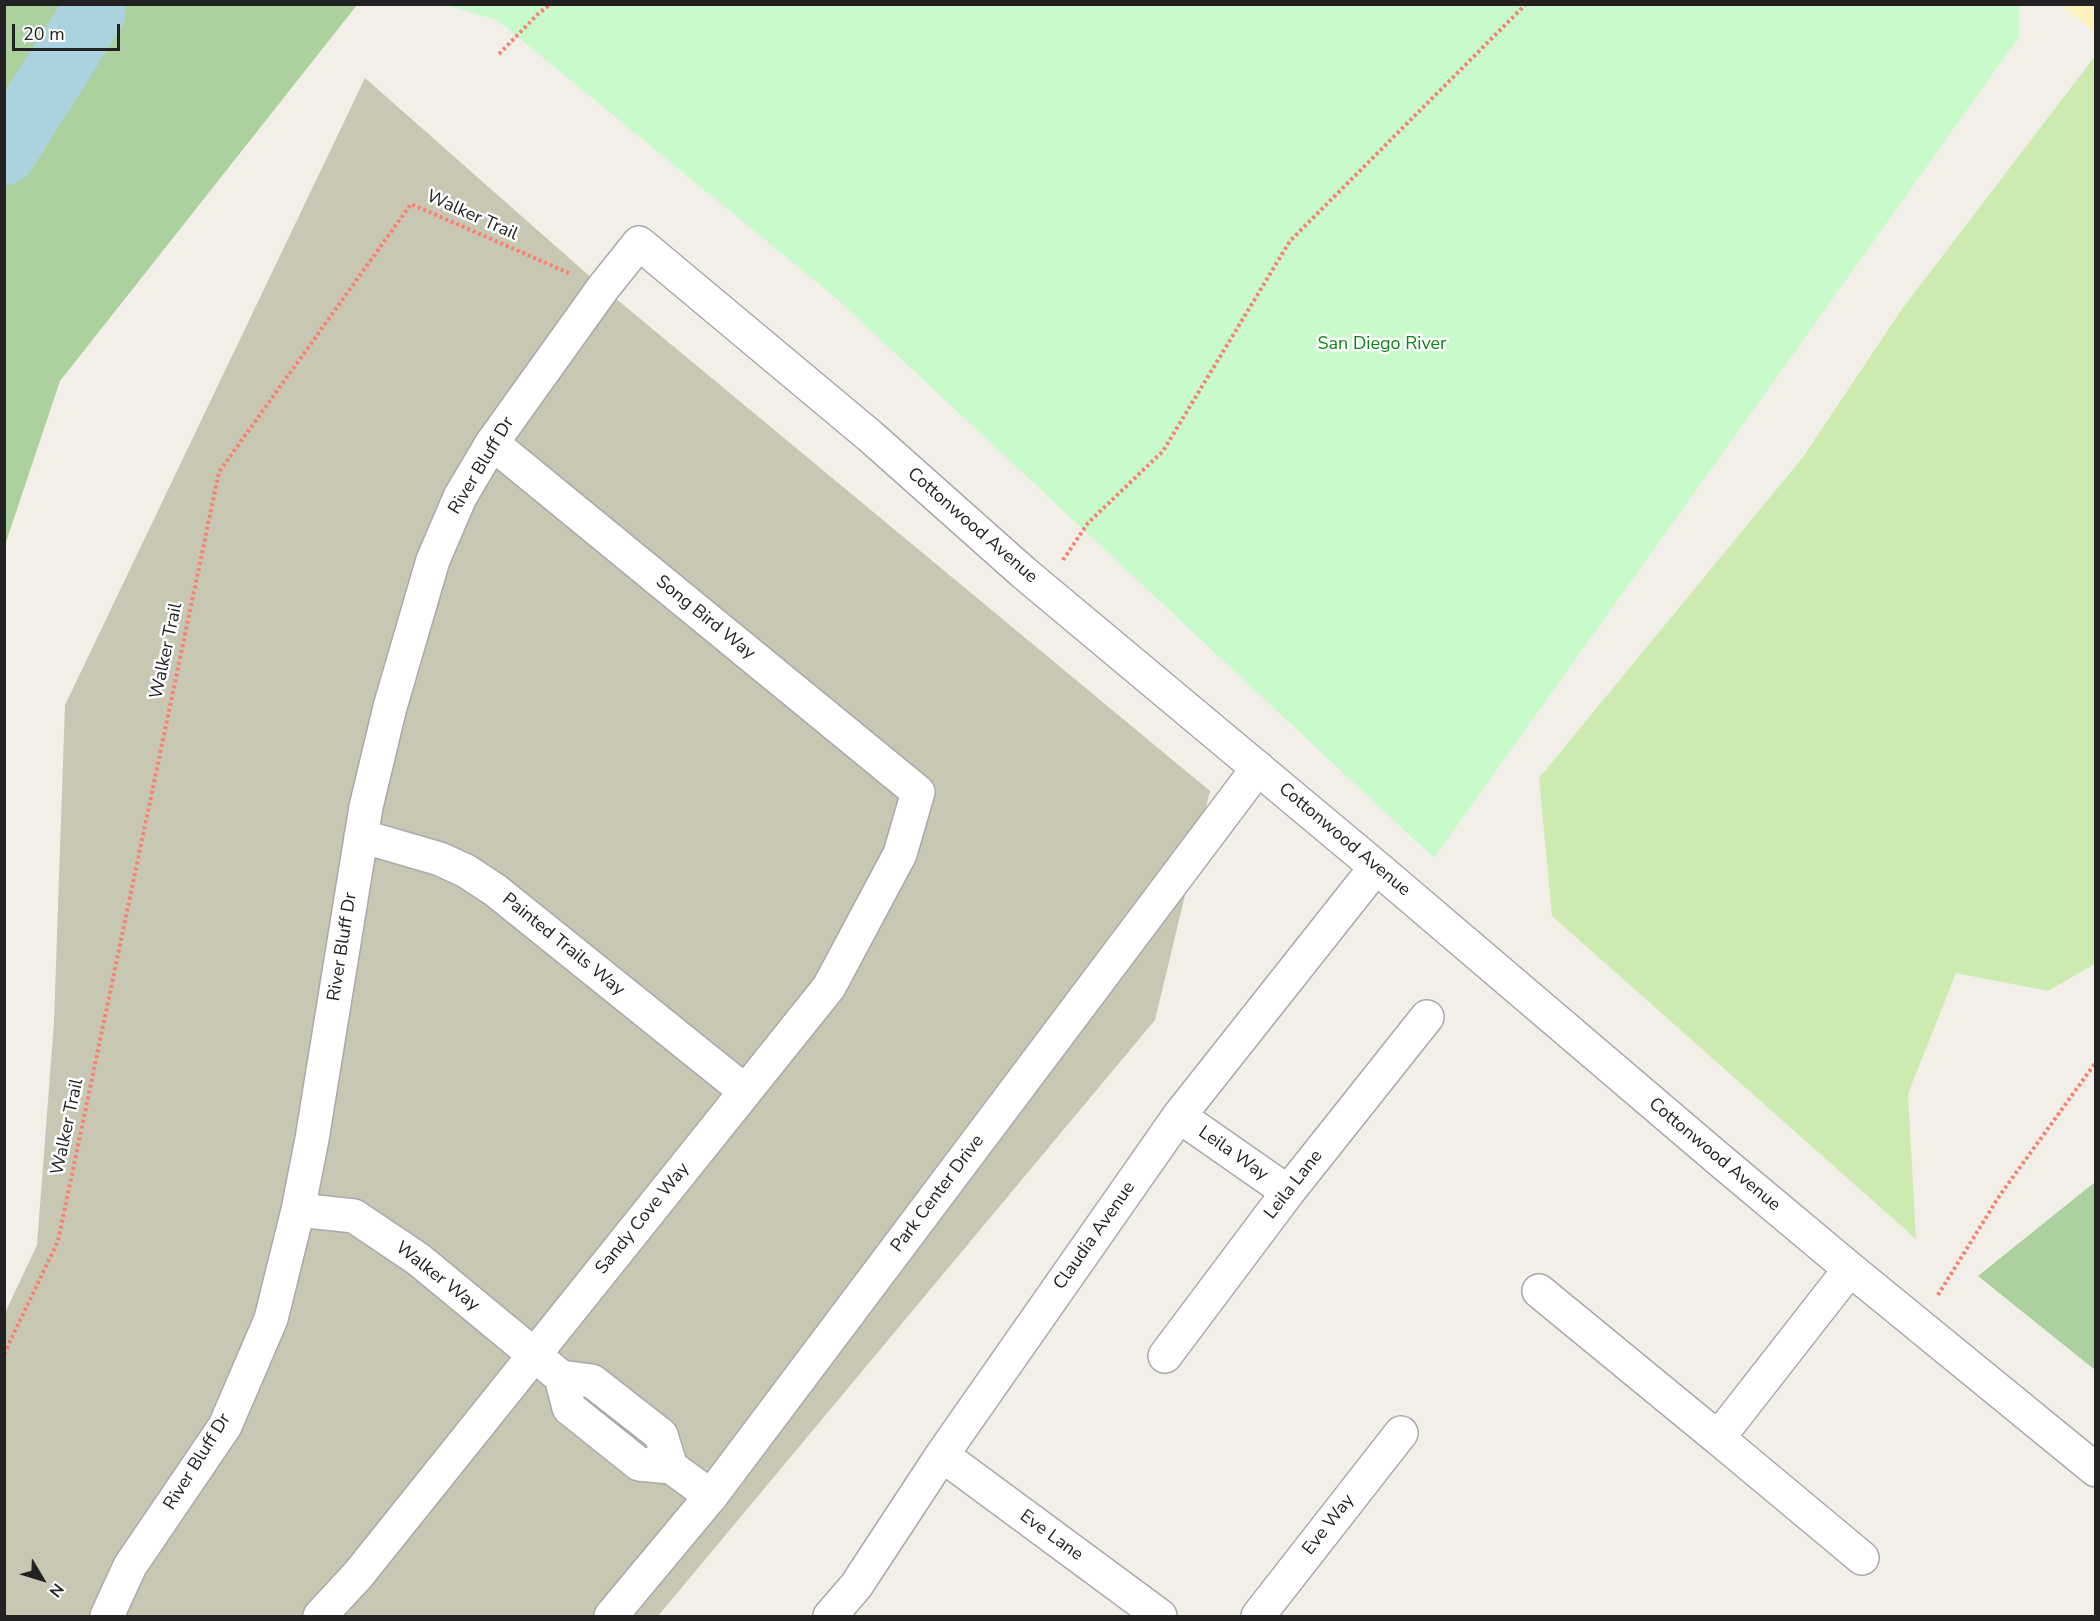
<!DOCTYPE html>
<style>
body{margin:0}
#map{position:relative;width:2100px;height:1621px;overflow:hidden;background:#f2efe9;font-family:"Nunito Sans",sans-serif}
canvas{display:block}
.frame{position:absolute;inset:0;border:6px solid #222;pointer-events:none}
.north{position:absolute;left:12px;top:1549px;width:60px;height:60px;-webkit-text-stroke:4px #fff;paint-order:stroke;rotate:128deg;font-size:16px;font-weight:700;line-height:24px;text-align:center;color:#222}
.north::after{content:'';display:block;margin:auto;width:21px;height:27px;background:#222;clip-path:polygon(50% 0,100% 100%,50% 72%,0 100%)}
.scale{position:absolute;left:12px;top:24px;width:108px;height:27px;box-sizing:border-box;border:3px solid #222;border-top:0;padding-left:8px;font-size:18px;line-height:21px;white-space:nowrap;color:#222;-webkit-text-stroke:4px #fff;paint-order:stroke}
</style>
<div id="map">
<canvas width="2100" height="1621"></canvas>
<div class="frame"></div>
<div class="north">N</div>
<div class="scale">20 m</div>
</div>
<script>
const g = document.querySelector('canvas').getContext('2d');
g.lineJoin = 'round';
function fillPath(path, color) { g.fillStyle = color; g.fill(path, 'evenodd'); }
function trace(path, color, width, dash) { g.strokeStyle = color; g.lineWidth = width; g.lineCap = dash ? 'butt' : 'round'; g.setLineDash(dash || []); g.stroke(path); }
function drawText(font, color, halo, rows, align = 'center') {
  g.font = font + ' "Nunito Sans",sans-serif'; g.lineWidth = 5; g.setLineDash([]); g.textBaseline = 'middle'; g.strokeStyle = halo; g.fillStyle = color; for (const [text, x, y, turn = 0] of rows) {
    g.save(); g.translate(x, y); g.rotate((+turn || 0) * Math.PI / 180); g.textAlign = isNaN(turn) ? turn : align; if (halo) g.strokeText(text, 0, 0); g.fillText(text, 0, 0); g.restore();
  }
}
fillPath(new Path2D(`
 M365,78L603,288L1210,791L1155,1020L658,1616H5V1313L37,1245L54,1022L65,705Z`), '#c7c7b4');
fillPath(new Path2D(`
 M2095,56V964L2048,991L1956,973L1908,1094L1916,1239L1552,916L1539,778L1803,457L1902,309Z`), '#cdebb0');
fillPath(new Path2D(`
 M5,4L357,5L60,381L5,545Z
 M2095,1182V1370L1978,1276Z`), '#add19e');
fillPath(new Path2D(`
 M2062,5H2095V32Z`), '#fff1ba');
fillPath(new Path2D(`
 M2019,5V37L1434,858L836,298L497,20L446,5Z`), '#c8facc');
trace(new Path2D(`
 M4,153L94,11`), '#aad3df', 64);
const minor = new Path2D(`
 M361,836L440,859L466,871L495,890L745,1091
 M1179,1116L1288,1192
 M298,1210L354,1216L418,1259L561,1377
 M1850,1269L1718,1438L1862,1558
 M1539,1291L1718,1438
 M1165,1356L1288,1192L1427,1017
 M561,1377L569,1408L639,1464L671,1467L711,1496
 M561,1377L592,1381L661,1435L671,1467
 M942,1455L1160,1616
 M107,1616L130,1566L225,1426L271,1319L298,1210L312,1139L366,807L390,707L433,560L460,497L492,443L603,288L639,243L870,436L1024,573L1376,867L1721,1161L1850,1269L2096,1470
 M320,1616L358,1575L829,987L900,854L918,792L492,443
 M830,1616L856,1586L942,1455L1179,1116L1376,867
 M1258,1616L1401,1433`);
const tertiary = new Path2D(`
 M611,1616L711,1496L1258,768`);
trace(minor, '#a9a9a9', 36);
trace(tertiary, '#a9a9a9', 36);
trace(new Path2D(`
 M499,54L539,13L551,4
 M1063,560L1088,523L1163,451L1290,241L1526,4
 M1938,1295L2000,1195L2096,1062
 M4,1354L58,1241L219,472L411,204L571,274`), '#fa8072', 4, [3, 3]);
trace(minor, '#fff', 33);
trace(tertiary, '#fff', 33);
drawText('18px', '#222', '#fff', [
 ["Walker Trail",472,216,24],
 ["River Bluff Dr",482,466,-59],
 ["Cottonwood Avenue",972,526,41],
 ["Song Bird Way",705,618,39],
 ["Walker Trail",167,651,-78],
 ["Cottonwood Avenue",1344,840,40],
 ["Painted Trails Way",563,945,39],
 ["River Bluff Dr",343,947,-81],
 ["Walker Trail",68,1127,-78],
 ["Leila Way",1233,1154,35],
 ["Cottonwood Avenue",1714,1155,40],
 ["Leila Lane",1294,1185,-52],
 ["Park Center Drive",938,1194,-53],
 ["Sandy Cove Way",643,1219,-51],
 ["Claudia Avenue",1095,1236,-55],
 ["Walker Way",437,1277,38],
 ["River Bluff Dr",198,1462,-58],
 ["Eve Way",1329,1525,-52],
 ["Eve Lane",1051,1536,36]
]);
drawText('18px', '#0c8416', '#fff', [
 ["San Diego River",1382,345]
]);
</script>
